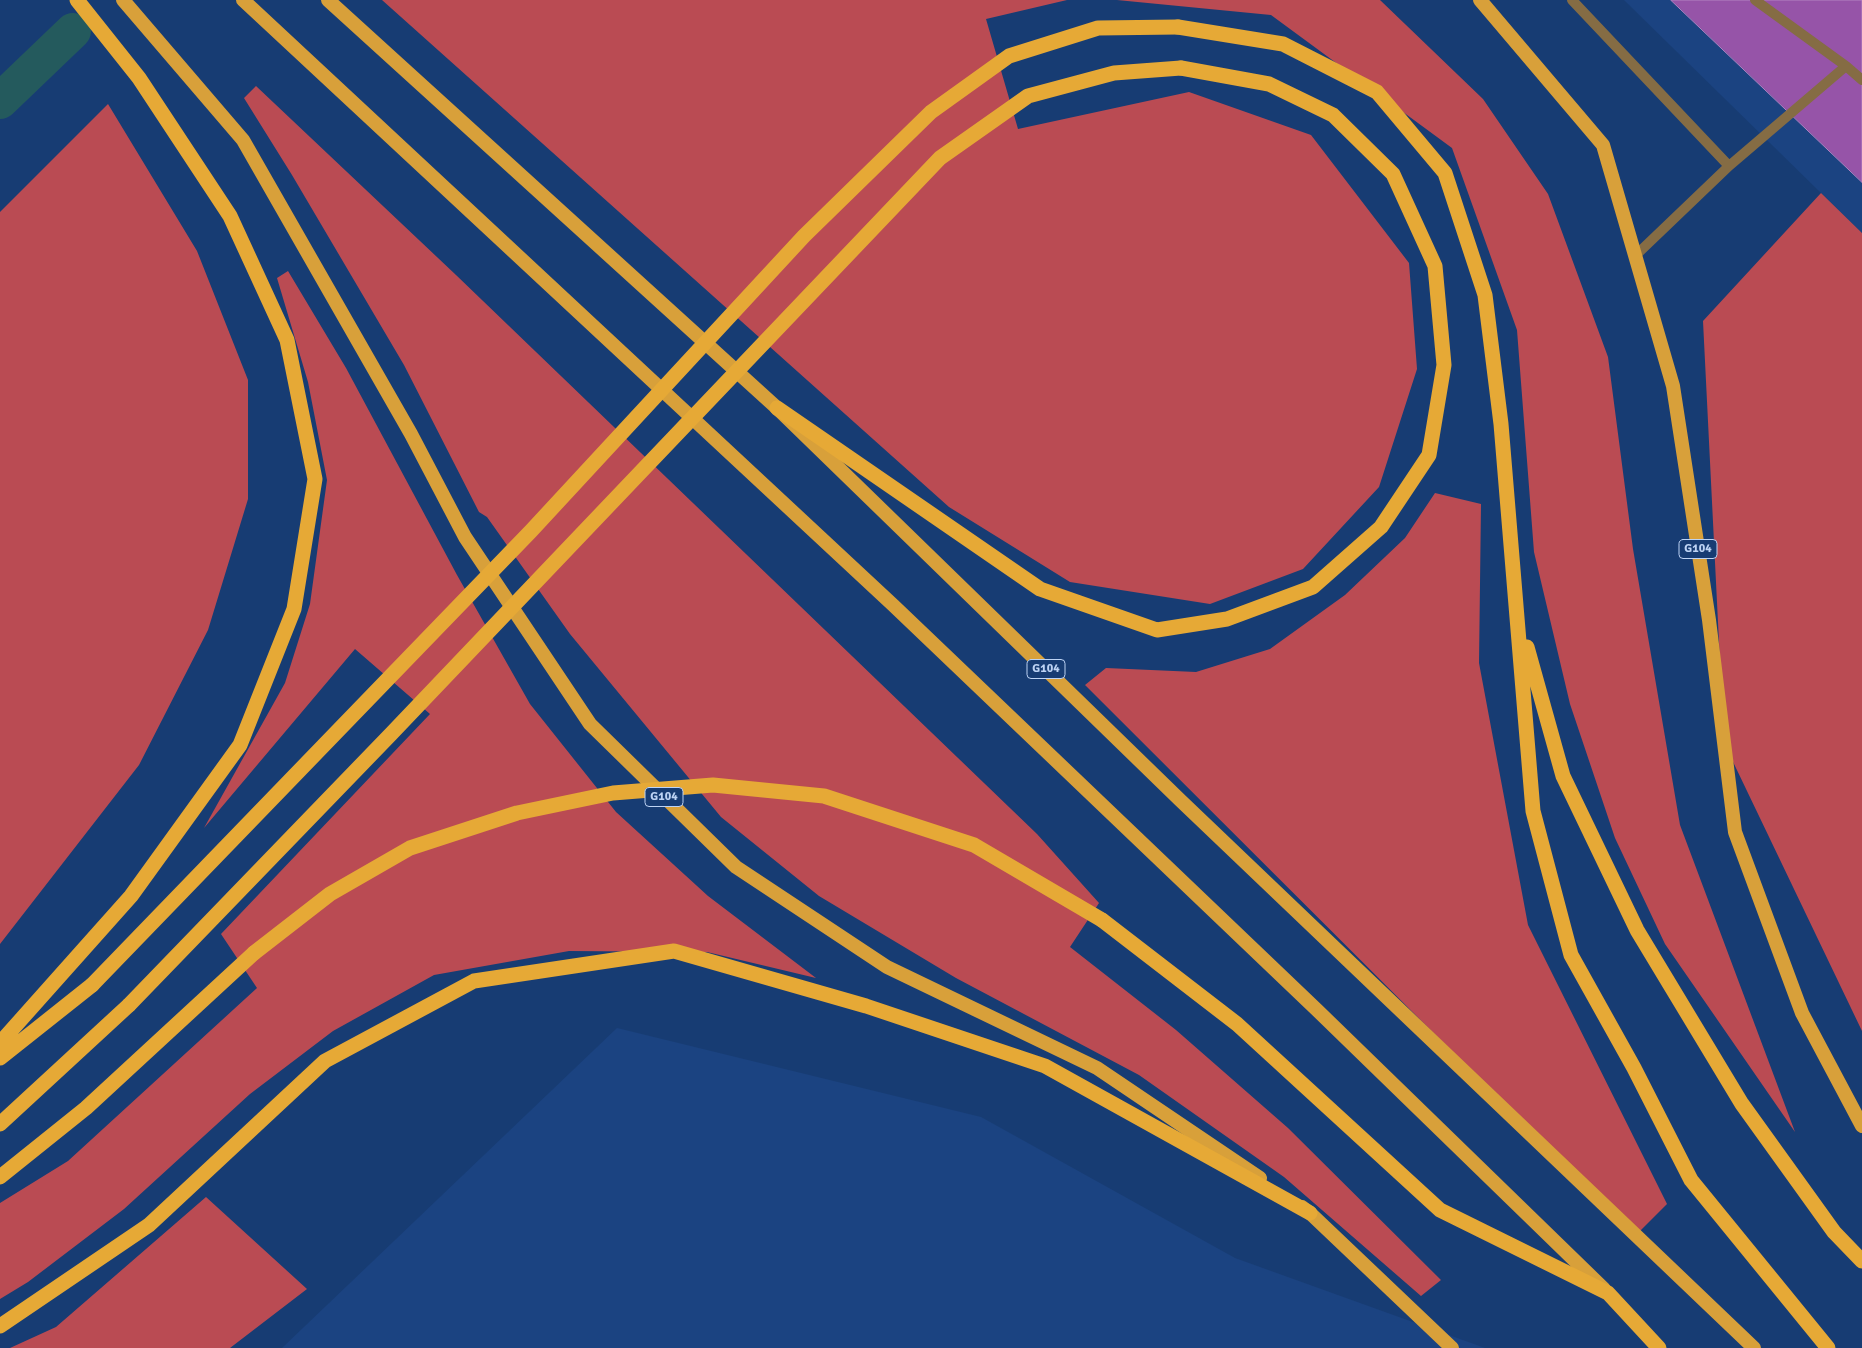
<!DOCTYPE html>
<style>
body{margin:0}
canvas{display:block;background:#173c73}
</style>
<canvas width="1862" height="1348"></canvas>
<script>
const g = document.querySelector('canvas').getContext('2d');
g.lineJoin = 'round';
function fillPath(path, color) { g.fillStyle = color; g.fill(path, 'evenodd'); }
function trace(path, color, width, dash) { g.strokeStyle = color; g.lineWidth = width; g.lineCap = dash ? 'butt' : 'round'; g.setLineDash(dash || []); g.stroke(path); }
function drawText(font, color, halo, rows, align = 'center') {
  g.font = font + ' Signika,sans-serif'; g.lineWidth = 4; g.setLineDash([]); g.textBaseline = 'middle'; g.strokeStyle = halo; g.fillStyle = color; for (const [text, x, y, turn = 0] of rows) {
    g.save(); g.translate(x, y); g.rotate((+turn || 0) * Math.PI / 180); g.textAlign = isNaN(turn) ? turn : align; if (halo) g.strokeText(text, 0, 0); g.fillText(text, 0, 0); g.restore();
  }
}
fillPath(new Path2D(`
 M1624,0H1862V233L1821,193Z
 M617,1028L981,1117L1235,1258L1485,1348H282Z`), '#1b4381');
fillPath(new Path2D(`
 M382,0H1067L986,19L1018,129L1189,92L1311,135L1409,263L1417,369L1379,487L1303,569L1210,604L1070,582L949,507Z
 M1117,0H1380L1483,99L1548,194L1608,357L1633,549L1680,825L1795,1132L1665,944L1615,838L1570,704L1534,552L1517,330L1452,148L1271,15Z
 M256,86L456,275L1037,834L1099,903L1070,947L1176,1030L1288,1128L1441,1280L1421,1296L1284,1177L1139,1075L956,978L819,896L721,817L570,634L487,517L479,512L404,365L292,175L244,98Z
 M108,104L197,251L248,380V499L208,630L139,765L0,944V212Z
 M1821,193L1862,233V1031L1724,743L1703,321Z
 M288,271L346,368L457,575L530,704L616,812L708,896L816,978L707,952L569,951L434,975L333,1031L250,1094L124,1209L28,1282L0,1299V1203L68,1161L257,988L221,934L430,714L355,649L204,828L285,683L310,604L327,480L308,382L277,278Z
 M1435,493L1481,504L1479,663L1528,925L1667,1204L1636,1235L1085,685L1106,668L1196,672L1270,649L1345,595L1405,538Z
 M206,1197L307,1289L230,1348H10L56,1327Z`), '#ba4b53');
trace(new Path2D(`
 M0,101L73,31`), '#245a5d', 36);
const building = new Path2D(`
 M1671,0H1862V182Z`);
fillPath(building, '#9654a8');
trace(building, '#b484c2', 1);
trace(new Path2D(`
 M1572,0L1729,166L1635,256
 M1846,66L1862,80
 M1729,166L1846,66L1755,0`), '#856c44', 10);
trace(new Path2D(`
 M123,0L243,140L411,434L465,537L590,724L736,867L887,967L1097,1068L1260,1178
 M243,0L893,605L1317,1010L1604,1289
 M328,0L777,408L1180,800L1754,1348
 M1480,0L1603,145L1673,386L1709,620L1735,832L1802,1013L1862,1126
 M1302,1207L1310,1213L1452,1348`), '#d8a03a', 14);
trace(new Path2D(`
 M1178,27L1283,44L1377,92L1445,173L1485,295L1501,424L1533,811L1571,955L1634,1068L1691,1180L1828,1348
 M777,408L1040,589L1157,630L1227,619L1313,587L1381,527L1429,455L1444,365L1435,266L1393,174L1333,115L1269,84L1181,68
 M1527,647L1563,776L1637,930L1742,1104L1834,1232L1862,1261
 M1102,920L1237,1024L1440,1210L1608,1293L1659,1348
 M0,1043L131,896L240,745L294,609L315,479L287,340L230,216L139,78L77,0
 M0,1058L92,985
 M0,1124L129,1005
 M0,1177L86,1108L254,953
 M0,1326L149,1225L325,1061L474,981L674,951L866,1006L1045,1066L1310,1213`), '#e6a936', 15);
trace(new Path2D(`
 M254,953L330,894L410,848L517,813L613,793L713,785L824,796L974,845L1102,920
 M92,985L531,531L804,236L931,112L1009,56L1098,28L1178,27
 M129,1005L391,734L940,158L1028,96L1114,73L1181,68`), '#e6a936', 15);
for (const [x, y, w] of [
 [1698,549,38],
 [1046,669,38],
 [664,797,38]
]) { const box = new Path2D(); box.roundRect(x - w / 2, y - 9.5, w, 19, 4); g.fillStyle = '#173c73'; g.fill(box); trace(box, '#bdd3f4', 1); }
drawText('bold 12px', '#bdd3f4', null, [
 ["G104",1698,549],
 ["G104",1046,669],
 ["G104",664,797]
]);
</script>
